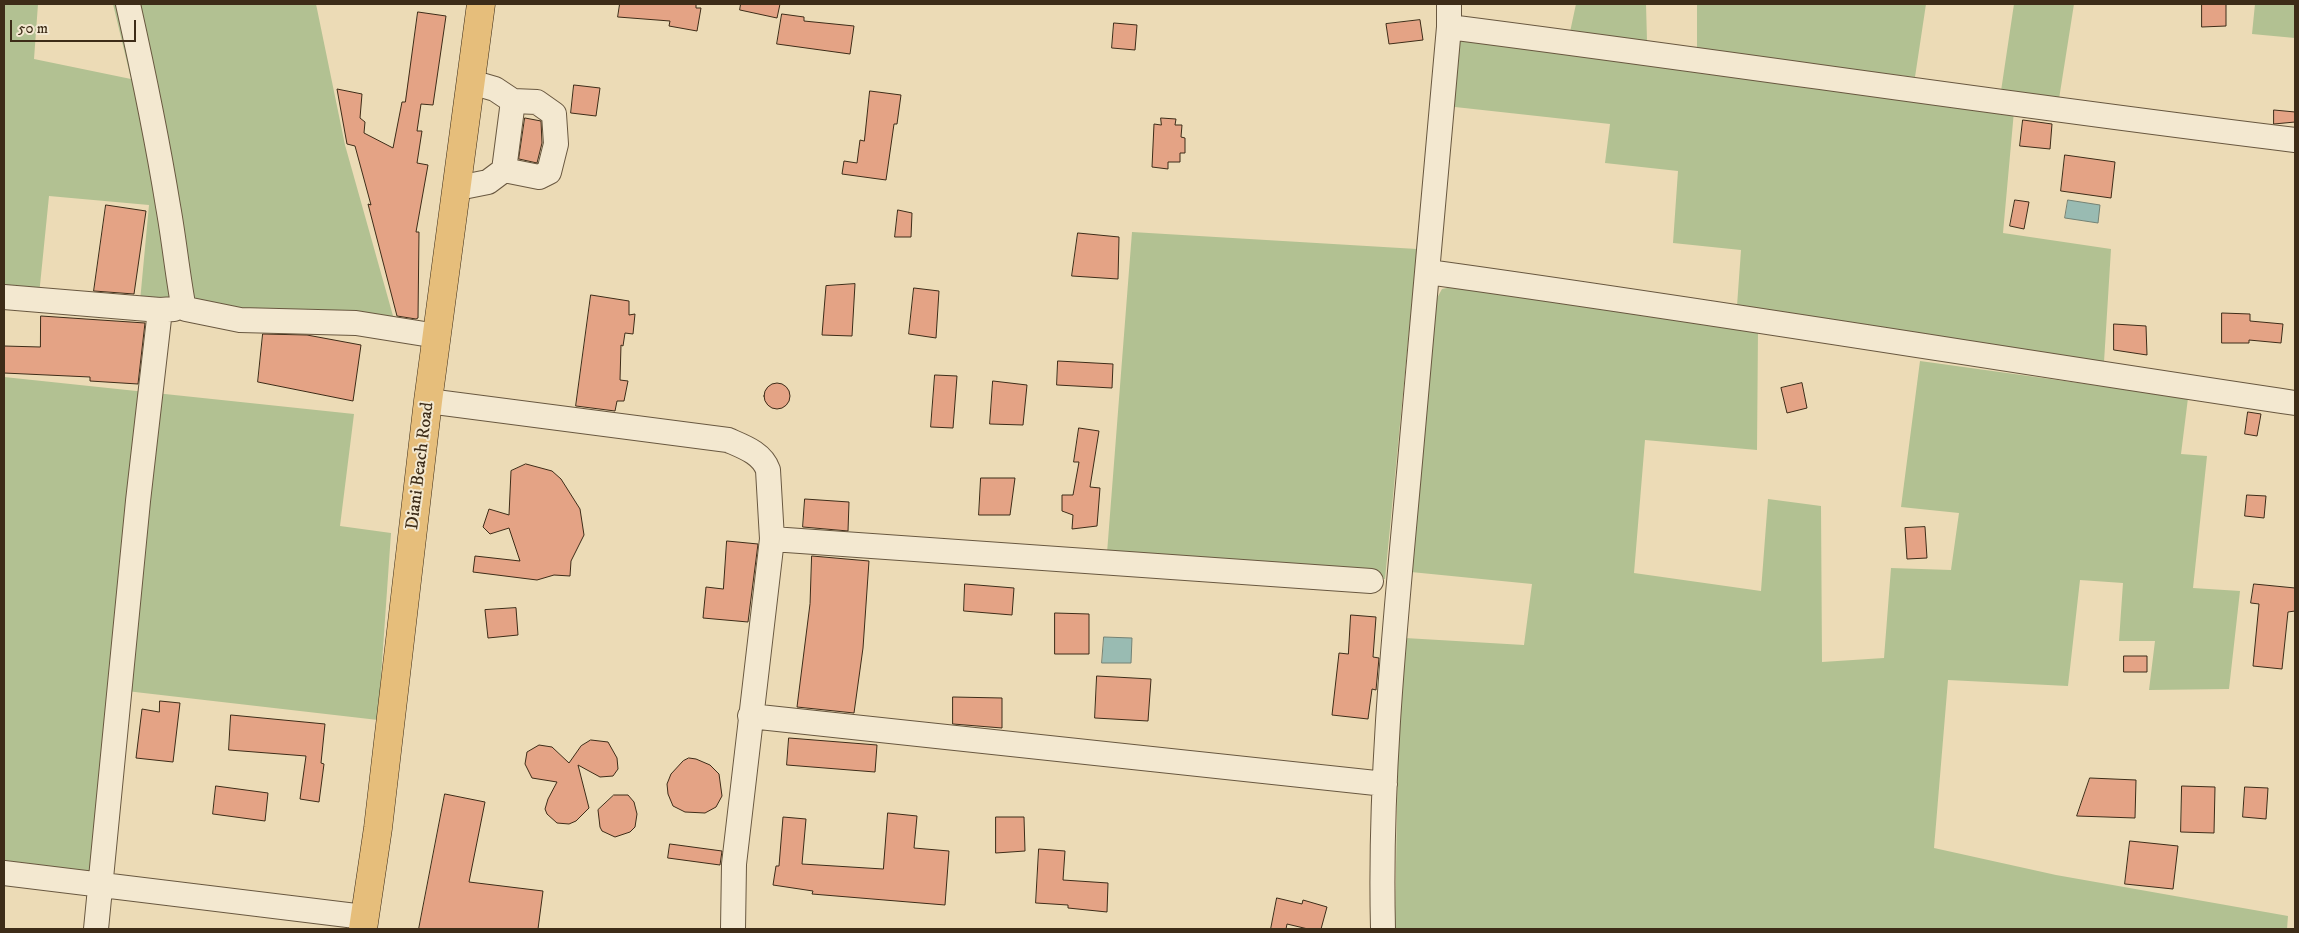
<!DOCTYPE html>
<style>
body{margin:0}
#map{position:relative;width:2299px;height:933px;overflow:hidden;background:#ecdbb6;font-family:"IM FELL DW Pica",serif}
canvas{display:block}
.frame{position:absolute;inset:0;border:5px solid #3d2c18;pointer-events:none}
.scale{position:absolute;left:10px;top:20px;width:126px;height:22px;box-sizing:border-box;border:2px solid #3d2c18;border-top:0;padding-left:6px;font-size:15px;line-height:18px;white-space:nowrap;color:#3d2c18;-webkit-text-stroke:4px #f3e8d0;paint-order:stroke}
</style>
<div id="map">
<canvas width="2299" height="933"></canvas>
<div class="frame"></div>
<div class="scale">50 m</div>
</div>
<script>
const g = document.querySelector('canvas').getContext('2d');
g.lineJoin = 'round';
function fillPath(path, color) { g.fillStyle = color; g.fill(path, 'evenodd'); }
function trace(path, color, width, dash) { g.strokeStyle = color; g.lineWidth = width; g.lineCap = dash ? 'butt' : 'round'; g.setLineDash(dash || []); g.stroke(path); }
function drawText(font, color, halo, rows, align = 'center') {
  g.font = font + ' "IM FELL DW Pica",serif'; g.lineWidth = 4; g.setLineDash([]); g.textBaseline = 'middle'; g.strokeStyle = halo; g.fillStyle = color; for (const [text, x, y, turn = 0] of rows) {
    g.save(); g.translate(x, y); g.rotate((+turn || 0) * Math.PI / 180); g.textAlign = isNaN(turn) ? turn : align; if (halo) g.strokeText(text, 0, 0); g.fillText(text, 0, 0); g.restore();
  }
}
fillPath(new Path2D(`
 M4,4H38L34,59L131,79L113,4H316L345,145L395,323L390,339L139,312L149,205L49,196L38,305L4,302Z
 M1576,4H1646L1647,41L1570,32Z
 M1697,4H1926L1915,77L1697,52Z
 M2014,4H2074L2059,99L2001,91Z
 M2255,4H2295V38L2252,34Z
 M1454,37L2014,111L2003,233L2111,249L2104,362L1737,306L1741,250L1673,243L1678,171L1605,163L1610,124L1446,106Z
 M1132,232L1417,249L1385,579L1107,553Z
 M1467,284L1758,330L1757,450L1645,440L1634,573L1761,591L1768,499L1821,506L1822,662L1884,658L1891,568L1951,570L1959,513L1901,507L1920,361L2188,398L2181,454L2207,456L2193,588L2240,591L2229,689L2149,690L2155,641H2119L2123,583L2080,580L2068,686L1948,680L1934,848L2056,875L2288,916L2287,929H1395L1398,747L1405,638L1524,645L1532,584L1411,572L1430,311L1442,289Z
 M4,377L354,414L340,526L391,533L378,720L109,689L91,874L4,864Z`), '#b2c192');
const water = new Path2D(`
 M2068,200L2100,205L2098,223L2065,218Z
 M1104,637L1132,638L1131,663H1102Z`);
fillPath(water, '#99bbb2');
trace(water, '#748274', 1);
const building = new Path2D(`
 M620,4H696V8H701L697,31L669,26L670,21L618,17Z
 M741,4H780L777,18L740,10Z
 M2202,4H2226V26L2202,27Z
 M418,12L446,16L433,105L421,104L417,131H422L417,163L428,165L416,232H419L418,318L416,319L397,316L368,204L371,205L355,146L347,144L337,89L362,94L360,118L365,122L364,133L393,148L402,102H405Z
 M782,14L804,17V21L854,26L850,54L777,44Z
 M1420,20L1423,40L1389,44L1386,24Z
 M1114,23L1137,25L1135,50L1112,48Z
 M574,85L600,88L596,116L571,113Z
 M870,91L901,95L897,124H894L886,180L842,174L844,161L857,163L860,140L864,141Z
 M2274,110L2295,112V122L2274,124Z
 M525,118L541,121L542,143L537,163L519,159Z
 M1161,118L1176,119L1175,125H1182L1181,137L1185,138V153H1180V162H1168V169L1152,167L1154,124L1161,125Z
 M2023,120L2052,124L2050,149L2020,146Z
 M2065,155L2115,162L2111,198L2061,191Z
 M2015,200L2029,202L2024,229L2010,226Z
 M106,205L146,211L134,294L94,291Z
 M898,210L912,213L911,237H895Z
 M1078,233L1119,237L1118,279L1072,276Z
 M855,284L852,336L822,335L826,286Z
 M914,288L939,291L936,338L909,334Z
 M591,295L629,301V315L635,314L633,334L625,333L623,346L621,345L620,380L628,381L624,401H617L615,411L576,406Z
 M2222,313L2250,314V321L2283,324L2281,343L2249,340V343H2222Z
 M41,316L145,323L138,384L90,381V377L4,373V346L40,347Z
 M2114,324L2146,326L2147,355L2114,350Z
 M263,334L307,335L361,345L353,401L258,382Z
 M1058,361L1113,364L1112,388L1057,385Z
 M935,375L957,376L953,428L931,427Z
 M993,381L1027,385L1023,425L990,424Z
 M1802,383L1807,408L1787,413L1781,388Z
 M764 396a13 13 0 1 1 26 0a13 13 0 1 1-26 0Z
 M2248,412L2261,414L2257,436L2245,434Z
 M1079,428L1099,431L1090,487L1100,488L1097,526L1072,529L1073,515L1062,511V495H1073L1079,462H1074Z
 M526,464L552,471L561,479L580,509L584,535L571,561L570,576L554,575L537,580L473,572L475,556L520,561L509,528L490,534L483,527L489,509L509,515L511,471Z
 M981,478H1015L1010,515H979Z
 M2247,495L2266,496L2264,518L2245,516Z
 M805,499L849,502L848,531L803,527Z
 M1925,527L1927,558L1907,559L1905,528Z
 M727,541L758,544L748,622L703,618L706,587L723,589Z
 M812,556L869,561L863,648L854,713L797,707L810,604Z
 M965,584L1014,588L1012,615L964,611Z
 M2254,584L2295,588V611L2288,612L2282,669L2253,666L2259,604L2251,603Z
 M516,608L518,635L488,638L485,610Z
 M1055,613L1089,614V654H1055Z
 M1351,615L1376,617L1373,657L1379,658L1376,690L1372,689L1368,719L1332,715L1339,653L1348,654Z
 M2124,656H2147V672H2124Z
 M1097,676L1151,679L1148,721L1095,718Z
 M953,697L1002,698V728L953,724Z
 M160,701L180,703L173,762L136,758L142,709L159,712Z
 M231,715L325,724L321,763L324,764L319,802L300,799L306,756L229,750Z
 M789,738L877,745L875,772L787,765Z
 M591,740L608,742L617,758L618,769L613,776L600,777L578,765L589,808L576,821L569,824L557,823L547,814L545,809L548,799L557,782L532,778L525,764L527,752L539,745L552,747L569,763L581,746Z
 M689,758L696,759L710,765L719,774L722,796L716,807L705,813L685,812L673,806L668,794L667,784L671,774L683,761Z
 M2090,778L2136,780L2135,818L2077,816Z
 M216,786L268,793L265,821L213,814Z
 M2182,786L2215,787L2214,833L2181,832Z
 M2245,787L2268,788L2266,819L2243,817Z
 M445,794L485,802L469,882L543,891L538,929H419Z
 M614,795H628L634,802L637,814L635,827L630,832L615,837L602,831L600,827L598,810Z
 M888,813L917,816L914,848L949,851L945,905L812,894L813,891L773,885L776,866H779L783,817L806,819L802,864L883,869Z
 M996,817H1024L1025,851L996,853Z
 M2130,841L2178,846L2173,889L2125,884Z
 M670,844L722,851L720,865L668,858Z
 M1039,849L1065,851L1063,880L1108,883L1107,912L1068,908V905L1036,903Z
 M1277,898L1302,904L1303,900L1327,907L1321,929H1308L1287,924L1286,929H1271Z`);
fillPath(building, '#e4a385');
trace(building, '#3d2c18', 1);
const minor = new Path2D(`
 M128,4C143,71 157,138 168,206C174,239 177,271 183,304L186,309L240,320L356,323L437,336
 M1449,27C1731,63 2013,106 2295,140
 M504,170L539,177L549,172L556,144L554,114L537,102L513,101
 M458,188L488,182L504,170L513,101L495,89L471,82
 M1428,272C1718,312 2006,360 2295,403
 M4,297L160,310L174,309
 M428,401L728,440C744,447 762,453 768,470L772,539L734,864L733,929
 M772,539L1371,581
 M750,716L1385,784
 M4,873L364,917
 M96,929L138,501L160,310
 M1383,929C1379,773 1396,617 1410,462C1424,317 1437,172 1449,27V4`);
const major = new Path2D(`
 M363,929L378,828L428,401L481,4`);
trace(minor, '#695840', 26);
trace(major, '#3d2c18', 29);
trace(minor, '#f3e8d0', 24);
trace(major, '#e6be7b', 28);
drawText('18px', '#3d2c18', '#f3e8d0', [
 ["Diani Beach Road",421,466,-83]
]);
</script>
